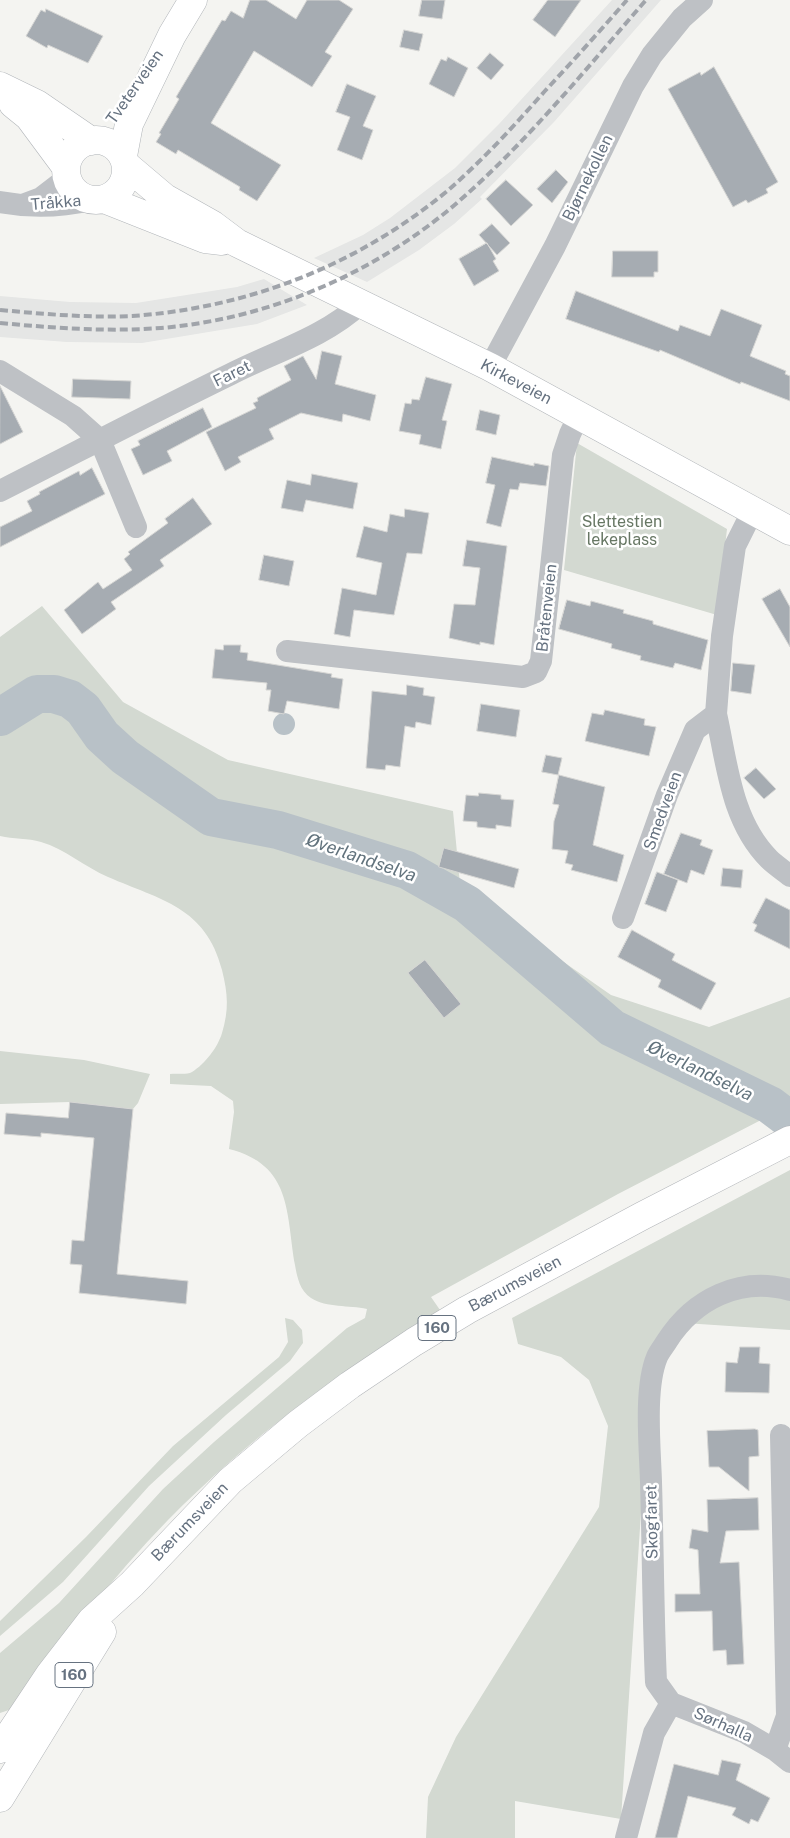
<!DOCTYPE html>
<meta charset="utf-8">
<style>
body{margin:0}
canvas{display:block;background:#f4f4f1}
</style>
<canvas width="790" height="1838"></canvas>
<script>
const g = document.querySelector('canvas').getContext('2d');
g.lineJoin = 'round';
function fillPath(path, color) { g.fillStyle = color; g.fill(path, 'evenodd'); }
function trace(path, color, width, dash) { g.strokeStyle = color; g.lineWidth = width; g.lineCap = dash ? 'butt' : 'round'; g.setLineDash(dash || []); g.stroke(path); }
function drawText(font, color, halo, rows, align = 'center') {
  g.font = font + ' "Public Sans",sans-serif'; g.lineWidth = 5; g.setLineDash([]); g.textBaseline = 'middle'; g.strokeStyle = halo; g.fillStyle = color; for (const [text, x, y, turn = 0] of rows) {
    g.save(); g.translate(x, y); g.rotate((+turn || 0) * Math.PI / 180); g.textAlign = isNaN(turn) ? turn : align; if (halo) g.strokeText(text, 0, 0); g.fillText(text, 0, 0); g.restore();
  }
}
fillPath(new Path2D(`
 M612,0H661L554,122L480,197L482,199L454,224L419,250L367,282L314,258L363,235L390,218L455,168L499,124Z
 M264,279L307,305L257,324L142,343L67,342L0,337V296L70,302L136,303L237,287Z`), '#e5e6e5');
fillPath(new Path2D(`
 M577,443L727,529L717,615L564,570Z
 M42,606L123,702L228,760L453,811L460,884L535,942L611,995L709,1027L790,997V1105L618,1194L431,1297L440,1310C342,1370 249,1438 168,1520C111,1578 62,1645 12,1709L0,1713V1653L59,1603L163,1489L214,1442L347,1328L365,1318L367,1309C349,1305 327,1308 311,1298C300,1291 297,1277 295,1265C286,1212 292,1165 229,1149L234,1112L233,1101L211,1086L170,1084V1074C177,1073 187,1075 192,1072C205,1064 218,1047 222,1033C229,1010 228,994 222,970C206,907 161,900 108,877C85,867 65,849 41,842C28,838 13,839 0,836V637Z
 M0,1051L84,1060L150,1074L138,1103L133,1109L70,1102L0,1104Z
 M790,1170V1330L684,1323L651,1359L621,1819L515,1801V1838H426L428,1797L456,1737L599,1507L608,1426L589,1380L561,1357L518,1344L512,1318Z
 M285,1318L293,1320L302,1330L303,1343L290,1361L226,1415L149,1486L63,1582L0,1636V1621L86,1537L173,1446L279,1357L288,1342Z`), '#d3d9d1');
fillPath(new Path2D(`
 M273 724a11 11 0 1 1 22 0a11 11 0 1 1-22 0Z`), '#b8c1c7');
trace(new Path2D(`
 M0,717L37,694H54L70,699L83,709L102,736L125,757L211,817L278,830L407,870L467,904L612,1028L770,1105L790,1120`), '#b8c1c7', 38);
const building = new Path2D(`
 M250,0H266L296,19L307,0H339L353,9L325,52L332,56L312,87L254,51L211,123L281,165L257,201L239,190L240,187L178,150L176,154L156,142L161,134L159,133L179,99L176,97L222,20L225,21L231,11L243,18Z
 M422,0H445L442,19L419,16Z
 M548,0H581L555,37L533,20Z
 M46,9L103,36L88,63L48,45L47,48L26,36L41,10L45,12Z
 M404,30L423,34L419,51L400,47Z
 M490,53L504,65L491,80L477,68Z
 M448,57L468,68L454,97L429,84L441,59L446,61Z
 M714,67L778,182L766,189L768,193L748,203L746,200L733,207L668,89L700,72L701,75Z
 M347,84L376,96L363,126L373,130L362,160L337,150L350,117L336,112Z
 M556,170L568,182L552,203L537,189Z
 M506,180L533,205L511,226L486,199Z
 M492,224L510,243L497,255L479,235Z
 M487,243L496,259L493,261L499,271L474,286L459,259Z
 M613,251H658V272H654V277H612Z
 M576,291L678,331L680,325L710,336L721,309L762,325L750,356L786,371L785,374L790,376V401L741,382L740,384L660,350L659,352L566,319Z
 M322,351L342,356L335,384L376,395L370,421L343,414L342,422L301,413L269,429L274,439L238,457L241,462L225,471L206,432L256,408L253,403L258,401L257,398L291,380L284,366L303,356L316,379Z
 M426,377L452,384L442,420L447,421L441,449L419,444L421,435L399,431L405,403L411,404L412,399L419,400Z
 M73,379L131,381L130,399L72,397Z
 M0,386L23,432L0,444Z
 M203,408L212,427L167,451L172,461L143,475L131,449L140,445L138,441Z
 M480,410L500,415L496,435L476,430Z
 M492,457L534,466V463L549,466L546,486L520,483L518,490L510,489L501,527L486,523L495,485L486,483Z
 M92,468L105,494L0,547V527L32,511L27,501L40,494L39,492L79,471L80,475Z
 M312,474L358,483L353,509L306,500L303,512L281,508L287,480L310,485Z
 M193,498L212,524L160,560L164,566L111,602L116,609L82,634L64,610L98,582L103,589L132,570L124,559L130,554L128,552L168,523L165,519Z
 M405,509L429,513L422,554L407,553L394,615L354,610L350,637L334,634L342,588L376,595L382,563L356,557L364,526L387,532L390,514L404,517Z
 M467,540L507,546L494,645L480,642V645L449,638L454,604L475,605L480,568L463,566Z
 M264,555L294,561L289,586L259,580Z
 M780,589L790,607V647L762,599Z
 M567,600L590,606L591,601L624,610L623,613L653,621V624L708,640L701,670L675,663L673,668L640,660L641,656L611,648L612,644L559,629Z
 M224,645H241L240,652L248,653L247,660L332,674L331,677L343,679L339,709L287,701L284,714L268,711L271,690H266L267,683L212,678L215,649L223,650Z
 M733,663L755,665L751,694L731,691Z
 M407,685L424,688L423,695L435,697L431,725L416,722L415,728L405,726L400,767L386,765L385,770L366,768L372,691L406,695Z
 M481,704L520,710L516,737L477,731Z
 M605,710L645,719L644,725L656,727L649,756L585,741L592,713L603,715Z
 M546,755L562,758L558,775L542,772Z
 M756,768L776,789L764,799L744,778Z
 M559,775L605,787L593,845L624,855L617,882L571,870L573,865L565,863L568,851L552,849L554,821L559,805L553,804Z
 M479,793L501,795V799L514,800L511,827L496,825V829L477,827V822L463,821L466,795L478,796Z
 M681,833L702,840L700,845L713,850L704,875L691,870L687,883L664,874Z
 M444,848L519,869L514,888L439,867Z
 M723,868L743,870L741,888L721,886Z
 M657,872L678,880L666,912L645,904Z
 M766,898L790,910V949L754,931L757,925L753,923Z
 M632,930L675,954L672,960L716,983L701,1010L658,987L661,980L618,957Z
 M425,960L461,1004L444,1018L408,973Z
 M70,1102L133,1109L117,1274L188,1281L186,1304L79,1293L82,1265L70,1264L72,1240L84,1241L94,1138L41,1133V1137L4,1134L6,1113L68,1118Z
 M740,1347H760L759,1363L770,1364L769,1393L725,1392L726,1362L737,1363Z
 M755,1429L758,1430L759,1456L749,1457V1491L719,1467H709L707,1431Z
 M758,1498L759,1530L726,1531L720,1563L739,1562L744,1664L727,1665L726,1650L713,1651L712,1611L675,1612V1594H700L698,1550L689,1548L692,1529L708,1532L707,1500Z
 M722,1760L741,1764L736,1780L770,1798L758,1822L751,1819L749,1824L732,1815L736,1808L688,1796L677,1838H655L674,1764L718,1775Z`);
fillPath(building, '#a6acb2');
trace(building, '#d6d6d4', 1);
const secondary = new Path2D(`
 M0,86L37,104L91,141
 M13,104L29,117L66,167
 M66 170a30 30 0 1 1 60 0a30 30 0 1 1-60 0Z
 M123,156L129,124L172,35L193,0
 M126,165L165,198L213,225L237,243L490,367L790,531
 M104,199L205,239L222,241`);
const primary = new Path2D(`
 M0,1749L50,1674L91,1621L132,1584L230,1481L298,1424L350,1385L414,1342L467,1310L642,1216L790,1140
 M0,1798L102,1632`);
trace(secondary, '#b1b5b9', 29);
trace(primary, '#b2b5b9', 29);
trace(new Path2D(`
 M0,202C32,208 60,207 91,200
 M25,204L41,198L67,178
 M490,367L555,246L633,86L652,55L682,18L702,0
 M0,371L73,416L100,440L136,527
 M0,491C77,452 153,412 231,374C274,352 325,337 360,304
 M287,651L523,677L536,672L541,661L563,455L570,434L579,415
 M716,714C727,763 731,821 769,859C775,865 783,870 790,876
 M623,918L667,795L695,730L716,714L722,636L735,546L753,510
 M790,1290C740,1276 694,1299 667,1341C664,1346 659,1352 657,1357C644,1388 650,1448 651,1482C653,1548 653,1615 656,1682L671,1703L744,1732L775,1750L790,1762
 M775,1750L787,1716L781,1435
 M626,1838L654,1733L671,1703`), '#bec1c5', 22);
trace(secondary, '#fff', 28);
trace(primary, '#fff', 28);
trace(new Path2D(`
 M0,310C44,314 88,318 132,316C247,308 356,266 446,192C481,162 513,127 544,92C572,62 600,31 627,0
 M0,323C54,328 107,332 161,328C269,319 376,273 458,202C527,142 586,69 646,0`), '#a0a4aa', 4, [8, 4]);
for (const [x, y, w] of [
 [437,1328,38],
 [74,1675,38]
]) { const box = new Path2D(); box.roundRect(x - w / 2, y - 12.5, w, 25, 4); g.fillStyle = '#fff'; g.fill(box); trace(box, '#667280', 1); }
drawText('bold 15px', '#667280', null, [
 ["160",437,1328],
 ["160",74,1675]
]);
drawText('16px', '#667280', '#fff', [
 ["Tveterveien",135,87,-55],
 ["Bjørnekollen",588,178,-64],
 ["Tråkka",56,203,-5],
 ["Faret",232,374,-26],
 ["Kirkeveien",516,382,28],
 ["Bråtenveien",547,608,-84],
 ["Smedveien",663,811,-70],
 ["Bærumsveien",515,1284,-28],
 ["Bærumsveien",190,1522,-46],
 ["Skogfaret",652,1522,-91],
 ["Sørhalla",723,1725,24]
]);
drawText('16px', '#677764', '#fff', [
 ["Slettestien",622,522],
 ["lekeplass",622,540]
]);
drawText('italic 18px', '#62737d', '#fff', [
 ["Øverlandselva",361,858,19],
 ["Øverlandselva",700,1071,26]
]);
</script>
